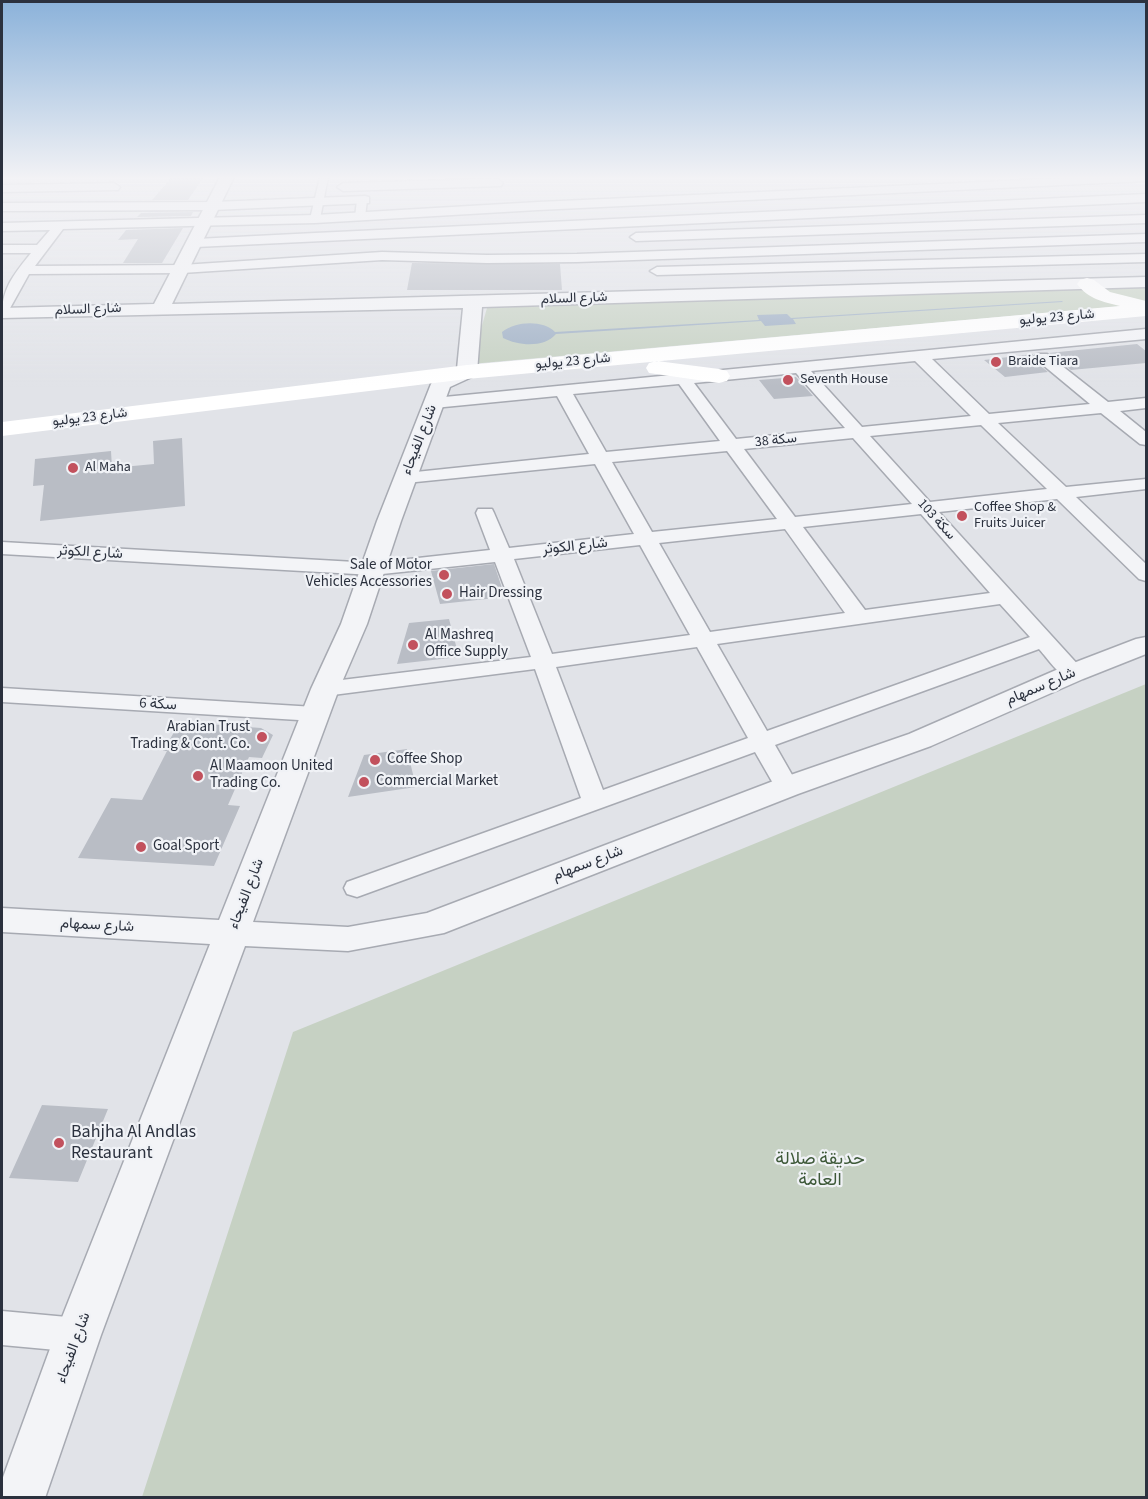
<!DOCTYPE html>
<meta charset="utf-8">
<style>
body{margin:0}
#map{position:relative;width:1148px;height:1499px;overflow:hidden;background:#e1e3e8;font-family:"Source Sans 3",sans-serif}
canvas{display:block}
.frame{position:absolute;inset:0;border:3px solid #2b313e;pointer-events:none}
</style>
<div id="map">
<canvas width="1148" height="1499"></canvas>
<div class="frame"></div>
</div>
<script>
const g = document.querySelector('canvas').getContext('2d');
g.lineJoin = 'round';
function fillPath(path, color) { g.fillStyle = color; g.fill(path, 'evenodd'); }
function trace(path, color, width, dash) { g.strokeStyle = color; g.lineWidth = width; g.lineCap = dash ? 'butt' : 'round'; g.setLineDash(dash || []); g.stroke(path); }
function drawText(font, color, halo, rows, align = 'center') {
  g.font = font + ' "Source Sans 3",Vazirmatn,sans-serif'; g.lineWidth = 4.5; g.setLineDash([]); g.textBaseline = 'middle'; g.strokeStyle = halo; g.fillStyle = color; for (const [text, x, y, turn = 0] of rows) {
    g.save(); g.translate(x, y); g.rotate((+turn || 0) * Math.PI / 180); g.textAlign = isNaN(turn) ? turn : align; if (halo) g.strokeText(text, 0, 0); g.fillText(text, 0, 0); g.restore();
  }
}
fillPath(new Path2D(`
 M1146,285V304L471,364L487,308Z
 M1146,684V1497H142L293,1032Z`), '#c6d1c3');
fillPath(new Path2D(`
 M1062,301L1063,302L793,319L796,324L765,326L761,321L556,334C544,348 519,346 503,338L502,332C516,321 543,320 555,332L759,320L757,315L787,314L791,318Z`), '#9fb0c5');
fillPath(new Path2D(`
 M172,177H204L188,200H152Z
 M193,212L191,216L137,217L141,213Z
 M183,228L162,263H123L138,239L118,240L126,230Z
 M412,263L560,264L562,290H407Z
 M1137,344L1146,351V363L1071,370L1049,353Z
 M1033,354L1032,359L1048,372L1005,377L984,360Z
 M796,377L813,396L774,399L759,380Z
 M182,438L185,506L40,521L44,485L33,486L35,459L111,451L112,468L154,464L153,441Z
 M494,564L505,597L440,604L431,571Z
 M449,619L459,657L397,664L409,623Z
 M180,722L261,728L273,735L262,758L249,757L228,805L240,806L214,866L78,858L111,798L142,800L167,751H163Z
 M407,749L416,787L348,797L364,755Z
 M42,1105L108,1109L78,1182L9,1178Z`), '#b9bdc5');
const pedestrian = new Path2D(`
 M320,177H328L320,219L315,222L310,219Z
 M362,197L367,200L365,217L360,220L355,217L357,200Z`);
const minor = new Path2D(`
 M1094,177H1146V181L538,210L315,223L63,229L35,266L182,265L382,252L487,255L577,254L1146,234V242L577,262L487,263L382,260L182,273L29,274L9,310L2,314C2,288 15,273 31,253H2V245H37L50,230L2,231V223L315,215L538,202Z
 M497,179L503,183L501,186L343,191L337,187L343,183Z
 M114,183L120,187L118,190L2,192V185Z
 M1146,194V202L196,247L189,243L196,239L315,233Z
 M365,196L369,197V203L213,210L2,211V203L213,202Z
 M1146,215V223L636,241L630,237L636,233Z
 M1146,254V262L657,275L650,271L657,267Z
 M1146,329V339L932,359L989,414L1090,404L1037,360L1034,357L1037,354H1047L1108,402L1146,398V408L1120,411L1146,432V445L1140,444L1101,413L998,423L1066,487L1146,479V489L1076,497L1146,564V581L1139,579L1057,499L939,512L1081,668L1084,673L1081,678C1062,683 1051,662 1039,649L775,745L799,787L796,792L787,795L778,792L755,752L357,897L347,894L344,888L347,882L581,798L535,669L325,696L317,694L314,689L317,684L325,682L531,657L495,562L373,575L2,554V542L373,563L490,550L476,513L478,509H492L494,513L509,548L634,534L595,464L406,483L400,482L397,478L400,474L406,473L589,454L557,396L434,408L426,403L434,398ZM915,361L971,416L862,427L811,371ZM796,373L845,428L736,439L694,383ZM679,384L720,441L606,452L573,394ZM981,425L1047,489L930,502L870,436ZM853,438L912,504L795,517L744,449ZM727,451L777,519L652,532L612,462ZM921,514L990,593L865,610L803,527ZM785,529L845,613L710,632L659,543ZM640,545L690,635L552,654L514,559ZM1000,604L1030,637L767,731L717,644ZM697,647L748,738L603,790L556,667Z
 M2,688L315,707L323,709L327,714L323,719L315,721L2,702Z
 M2,1311L78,1318L91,1323L96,1335L91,1347L78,1352L2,1345Z`);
const tertiary = new Path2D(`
 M220,177H234L172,304L1146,277V287L482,307L477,372L474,376L450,387L401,521L367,624L339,689L253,922L348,927L427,913L776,780L909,734L1063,667L1136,639L1146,637V654L1083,679L931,746L798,794L444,933L348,951L245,946L101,1335L45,1498H2V1480L55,1335L210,944L2,932V908L219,920L311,689L341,624L377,521L431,384L434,380L457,369L463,308L2,318V308L154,304Z`);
trace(pedestrian, '#a7aab2', 3);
trace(minor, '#a7aab2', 3);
trace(tertiary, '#a7aab2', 3);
fillPath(pedestrian, '#f3f4f7');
fillPath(minor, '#f3f4f7');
fillPath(tertiary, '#f3f4f7');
fillPath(new Path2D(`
 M1087,278L1094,280L1110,292L1146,301V316L467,379L2,436V422L467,365L1120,306C1104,302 1088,299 1077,284L1080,280Z
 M657,361L719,369L727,371L730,376L727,381L719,383L649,373L646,368L649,363Z`), '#fff');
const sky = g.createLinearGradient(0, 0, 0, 387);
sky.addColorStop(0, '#8bb2da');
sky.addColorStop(0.46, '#f2f2f5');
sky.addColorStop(1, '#f2f2f500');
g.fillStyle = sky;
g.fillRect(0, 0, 1148, 387);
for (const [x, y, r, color] of [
 [996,362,6,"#c2515d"],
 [788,380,6,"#c2515d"],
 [73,468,6,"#c2515d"],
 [962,516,6,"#c2515d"],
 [444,575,6,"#c2515d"],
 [447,594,6,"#c2515d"],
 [413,645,6,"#c2515d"],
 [262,737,6,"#c2515d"],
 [375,760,6,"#c2515d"],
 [198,776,6,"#c2515d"],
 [364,782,6,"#c2515d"],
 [141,847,6,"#c2515d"],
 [59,1143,6,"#c2515d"]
]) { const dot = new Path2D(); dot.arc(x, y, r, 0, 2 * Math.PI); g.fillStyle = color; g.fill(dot); trace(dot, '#f0f2f6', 2); }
drawText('14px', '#2b313e', '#f0f2f6', [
 ["شارع السلام",574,299,-2],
 ["شارع السلام",88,310,-2],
 ["شارع 23 يوليو",1057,318,-5],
 ["شارع 23 يوليو",573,362,-5],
 ["شارع 23 يوليو",90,418,-7],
 ["سكة 38",776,441,-6],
 ["سكة 103",936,520,48]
]);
drawText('14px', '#2b313e', '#f0f2f6', [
 ["Braide Tiara",1008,362],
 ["Seventh House",800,380],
 ["Al Maha",85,468],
 ["Coffee Shop &",974,508],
 ["Fruits Juicer",974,524]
], 'left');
drawText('15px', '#2b313e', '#f0f2f6', [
 ["شارع الفيحاء",420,440,-69],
 ["شارع الكوثر",575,547,-6],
 ["شارع الكوثر",90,553,3],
 ["شارع سمهام",1041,687,-23],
 ["سكة 6",158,705,3],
 ["شارع سمهام",588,864,-21],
 ["شارع الفيحاء",247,894,-69],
 ["شارع سمهام",97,926,3],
 ["شارع الفيحاء",74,1348,-70]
]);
drawText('15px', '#2b313e', '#f0f2f6', [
 ["Sale of Motor",432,566,"right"],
 ["Vehicles Accessories",432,583,"right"],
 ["Hair Dressing",459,594],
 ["Al Mashreq",425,636],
 ["Office Supply",425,653],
 ["Arabian Trust",250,728,"right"],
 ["Trading & Cont. Co.",250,745,"right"],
 ["Coffee Shop",387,760],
 ["Al Maamoon United",210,767],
 ["Trading Co.",210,784],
 ["Commercial Market",376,782],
 ["Goal Sport",153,847]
], 'left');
drawText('18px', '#2b313e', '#f0f2f6', [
 ["Bahjha Al Andlas",71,1133],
 ["Restaurant",71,1154]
], 'left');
drawText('18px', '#3e5939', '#f0f2f6', [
 ["حديقة صلالة",820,1160],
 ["العامة",820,1181]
]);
</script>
